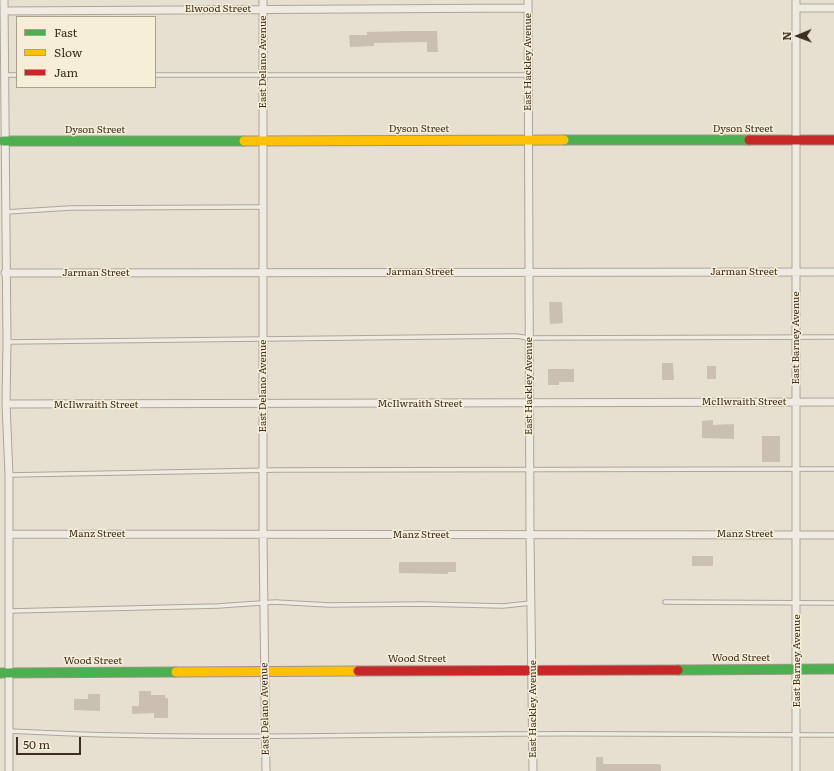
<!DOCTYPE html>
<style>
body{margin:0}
#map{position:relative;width:834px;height:771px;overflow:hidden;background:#e7e0d1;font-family:Literata,serif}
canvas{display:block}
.legend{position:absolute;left:16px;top:16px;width:140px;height:72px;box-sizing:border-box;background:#f7eed8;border:1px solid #ada18e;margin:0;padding:5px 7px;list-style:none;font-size:12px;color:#3d2e20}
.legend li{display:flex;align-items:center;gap:8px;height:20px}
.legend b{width:20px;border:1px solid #ada18e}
.north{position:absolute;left:778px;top:16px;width:40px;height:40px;-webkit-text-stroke:3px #f7eed8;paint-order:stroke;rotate:269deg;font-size:11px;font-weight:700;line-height:16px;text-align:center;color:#3d2e20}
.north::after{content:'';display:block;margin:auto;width:14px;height:18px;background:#3d2e20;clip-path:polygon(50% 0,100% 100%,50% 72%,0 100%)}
.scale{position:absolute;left:16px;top:737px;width:65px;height:18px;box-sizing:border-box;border:2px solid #3d2e20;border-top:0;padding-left:5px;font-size:12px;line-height:14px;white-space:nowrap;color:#3d2e20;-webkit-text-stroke:3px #f7eed8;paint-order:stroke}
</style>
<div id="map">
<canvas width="834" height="771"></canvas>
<ul class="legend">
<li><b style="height:5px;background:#4caf50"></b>Fast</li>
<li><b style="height:5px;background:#ffc107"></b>Slow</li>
<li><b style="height:5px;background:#c62828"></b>Jam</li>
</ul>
<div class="north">N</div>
<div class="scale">50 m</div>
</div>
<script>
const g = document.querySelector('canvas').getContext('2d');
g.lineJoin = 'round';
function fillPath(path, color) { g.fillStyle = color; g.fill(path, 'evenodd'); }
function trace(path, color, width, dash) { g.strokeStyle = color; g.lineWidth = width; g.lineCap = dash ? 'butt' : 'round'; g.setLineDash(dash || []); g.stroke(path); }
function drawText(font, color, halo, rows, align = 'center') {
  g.font = font + ' Literata,serif'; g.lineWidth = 3; g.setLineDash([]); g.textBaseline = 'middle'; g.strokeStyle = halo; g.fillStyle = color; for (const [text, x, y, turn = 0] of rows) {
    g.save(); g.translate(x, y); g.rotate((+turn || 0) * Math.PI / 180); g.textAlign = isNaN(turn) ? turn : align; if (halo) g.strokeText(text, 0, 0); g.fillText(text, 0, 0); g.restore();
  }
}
fillPath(new Path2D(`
 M408,31H437L438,52H427V42L374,43V46L350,47L349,35H367V32Z
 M549,302H562L563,323L550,324Z
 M662,363H673L674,380H662Z
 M707,366H716V379H707Z
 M548,369H574V382H559V385H548Z
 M713,420V425L734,424V439L702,438V421Z
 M762,436H780V462H762Z
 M692,556H713V566H692Z
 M399,562H456V572H448V574L399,573Z
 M139,691H151V695H165V698H168V718H154V713L132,714V706H139Z
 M88,694H100V711L74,710V699H88Z
 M596,757H603V764H657L661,765V771H596Z`), '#cbbfb2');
const lane = new Path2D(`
 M4,75H17
 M155,75H528
 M6,212L70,208L262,207
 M7,342L516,336L529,338L834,337
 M9,475L275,470L834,469
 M665,602L834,603
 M9,611L218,606L275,602L329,605L423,604L503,606L531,603
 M9,731C175,740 341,735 507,734C616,733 725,735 834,735`);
const street = new Path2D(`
 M4,0L7,342L6,404L9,475V771
 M263,0V535L266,771
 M528,0L530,535L533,771
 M796,0V771
 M796,8H834
 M4,11L528,8
 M5,273L834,272
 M6,404L834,402
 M9,534L834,535`);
const fast = new Path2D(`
 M564,140H749
 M4,141H244
 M678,670L834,669
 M0,673L176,672`);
const slow = new Path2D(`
 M244,141L564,140
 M176,672L358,671`);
const jam = new Path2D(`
 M749,140H834
 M358,671L678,670`);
trace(lane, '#ada599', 5.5);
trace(street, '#ada599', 9);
trace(fast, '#9c958a', 11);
trace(slow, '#9c958a', 11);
trace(jam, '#9c958a', 11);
trace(lane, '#efebe3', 3.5);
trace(street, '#efebe3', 7);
trace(fast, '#4caf50', 9);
trace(slow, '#ffc107', 9);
trace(jam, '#c62828', 9);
drawText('10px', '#3d2e20', '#f7eed8', [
 ["Elwood Street",218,9],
 ["East Delano Avenue",263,62,-90],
 ["East Hackley Avenue",528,62,-90],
 ["Dyson Street",419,129],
 ["Dyson Street",743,129],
 ["Dyson Street",95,130],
 ["Jarman Street",420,272],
 ["Jarman Street",744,272],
 ["Jarman Street",96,273],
 ["East Barney Avenue",796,338,-90],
 ["East Delano Avenue",263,386,-90],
 ["East Hackley Avenue",529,386,-90],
 ["McIlwraith Street",744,402],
 ["McIlwraith Street",420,404],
 ["McIlwraith Street",96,405],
 ["Manz Street",97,534],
 ["Manz Street",745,534],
 ["Manz Street",421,535],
 ["Wood Street",741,658],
 ["Wood Street",417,659],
 ["Wood Street",93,661],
 ["East Barney Avenue",797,661,-90],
 ["East Delano Avenue",265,709,-91],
 ["East Hackley Avenue",533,709,-90]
]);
</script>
